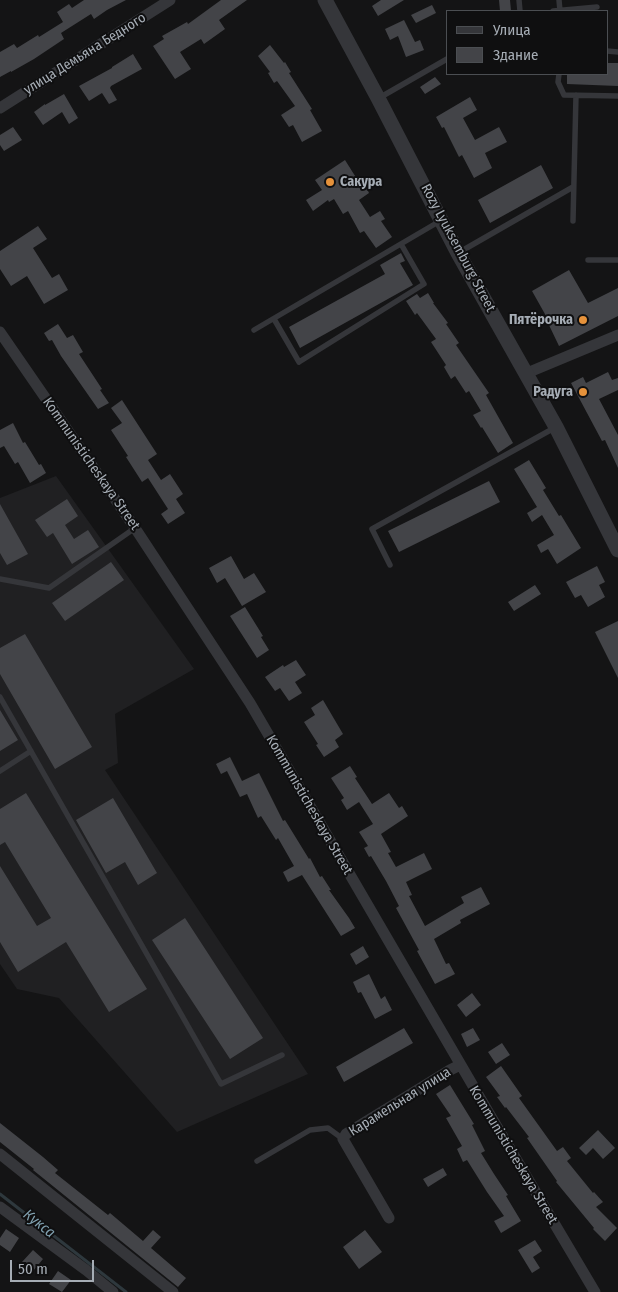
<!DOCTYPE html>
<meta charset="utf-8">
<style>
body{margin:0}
#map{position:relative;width:618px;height:1292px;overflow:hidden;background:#141415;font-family:"Fira Sans Condensed",sans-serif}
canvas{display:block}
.legend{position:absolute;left:446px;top:10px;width:162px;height:65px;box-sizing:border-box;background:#0f0f10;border:1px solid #4b4e52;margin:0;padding:6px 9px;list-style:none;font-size:15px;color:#a6adb5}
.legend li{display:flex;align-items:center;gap:10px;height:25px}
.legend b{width:25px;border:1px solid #4b4e52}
.scale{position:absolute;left:10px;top:1260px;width:84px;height:22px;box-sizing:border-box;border:2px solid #a6adb5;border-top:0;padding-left:6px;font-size:15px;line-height:18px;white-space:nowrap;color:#a6adb5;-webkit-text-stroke:4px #0f0f10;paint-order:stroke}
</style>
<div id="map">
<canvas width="618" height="1292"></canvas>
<ul class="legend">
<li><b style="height:6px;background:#35363a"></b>Улица</li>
<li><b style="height:14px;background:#434448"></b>Здание</li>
</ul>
<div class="scale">50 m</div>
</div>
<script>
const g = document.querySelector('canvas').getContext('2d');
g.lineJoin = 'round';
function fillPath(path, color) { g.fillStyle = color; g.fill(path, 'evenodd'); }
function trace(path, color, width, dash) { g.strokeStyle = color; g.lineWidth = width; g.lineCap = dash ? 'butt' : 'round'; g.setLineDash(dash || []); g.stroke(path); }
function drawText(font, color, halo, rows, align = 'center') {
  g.font = font + ' "Fira Sans Condensed",sans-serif'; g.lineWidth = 4; g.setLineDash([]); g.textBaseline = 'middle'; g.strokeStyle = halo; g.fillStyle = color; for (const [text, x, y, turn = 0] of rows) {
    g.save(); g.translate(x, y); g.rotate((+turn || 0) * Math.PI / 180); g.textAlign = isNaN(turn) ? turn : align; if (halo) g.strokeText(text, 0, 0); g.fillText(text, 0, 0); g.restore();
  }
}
fillPath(new Path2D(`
 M56,476L194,669L115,714L118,763L105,770L308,1074L177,1132L59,998L17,989L0,964V498Z`), '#202022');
trace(new Path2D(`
 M0,1194L126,1292`), '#2e383d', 3);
fillPath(new Path2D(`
 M84,0H126L107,10L94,19L91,14L61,33L64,39L34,59L11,72V71L0,77V52L14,44L17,48L38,35L39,37L63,22L57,12L69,4L72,8Z
 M221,0H247L219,20L225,29L204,44L201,39L180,52L191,69L175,79L153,46L164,39L162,36L187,22L188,24Z
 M381,0H404L378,16L372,6Z
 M499,0H510L511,11H500Z
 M432,5L436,13L416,23L411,15Z
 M404,20L415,42L420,40L424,50L406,57L398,36L390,40L385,29Z
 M270,45L284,63L285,62L291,72L289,73L312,109L310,110L322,131L302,142L293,125L289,127L281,115L295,106L277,81L274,83L268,73L270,72L258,56Z
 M133,54L142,69L111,86L110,88L117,100L109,104L102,93L89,101L79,86L112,68V67Z
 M607,63H618V86L567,84V74H607Z
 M435,77L441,84L425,94L420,87Z
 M64,94L78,118L69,124L62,112L43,125L34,112L45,104V105Z
 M470,97L477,110L463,118L475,140L499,127L507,142L485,153L492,168L474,178L462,155L459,157L444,127L442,128L436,117Z
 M13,127L22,140L4,151L0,145V135Z
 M345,160L362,187L365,185L369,193L359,200L370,217L380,211L385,219L381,221L392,237L376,248L364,231L360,233L348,211L343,214L334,199L329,202L328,200L313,211L306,200L322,190L315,180Z
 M541,165L553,188L490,223L478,200Z
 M38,226L47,239L33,248L52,278L59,274L68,290L44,304L27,276L11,286L0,269V251Z
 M401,253L405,261L400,263L413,285L300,348L289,327L385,274L380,265Z
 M569,270L588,303L618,288V316L559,346L548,323H550L532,291Z
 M428,293L434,303H433L448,323L446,324L459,343L456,345L489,393L486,395L513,443L498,453L482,427L481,428L473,415L481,411L469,391L466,393L455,376L451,379L444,367L446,365L431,342L436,339L417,313L415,315L406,301L417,294L420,298Z
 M58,324L67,338L73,335L83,352L79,354L102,389L100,390L109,403L98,409L61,356L52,340L49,341L44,333Z
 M608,372L612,380L618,378V390L599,399L618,435V468L605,440L602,441L571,383L583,377L586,383Z
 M122,400L157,454L148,460L161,480L170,474L183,494L176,499L185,513L168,524L161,514L168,509L148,478L142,482L126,457L128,456L111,430L122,423L111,408Z
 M13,423L23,443L25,442L39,465L41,464L46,473L30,483L18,462L15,464L4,446L0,448V430Z
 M529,460L546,488L543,490L559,516L561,515L581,548L557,564L548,549L541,553L537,545L554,535L542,515L532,522L527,513L537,507L514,469Z
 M489,481L500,502L399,552L388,531Z
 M67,499L78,516L65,525L74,539L88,530L99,547L72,564L53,533L47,537L35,520Z
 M0,504L28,554L7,565L0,553Z
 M231,556L244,579L254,573L266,592L242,606L225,578L217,583L209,568Z
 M111,562L124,580L65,621L52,603Z
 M597,566L605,582L599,585L605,597L588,607L581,595L575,598L566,582Z
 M535,585L541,594L514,611L508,602Z
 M245,607L263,636L261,637L269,650L257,658L230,616Z
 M618,621V678L595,632Z
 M25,634L92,747L55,769L0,674V648Z
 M296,660L306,675L295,682L302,693L289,701L280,688L275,691L265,677L283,665L284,667Z
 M323,700L343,734L335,740L339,747L324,757L316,745L318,744L304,722L315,715L311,708Z
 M0,710L18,740L0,751Z
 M230,757L242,781L259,773L283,821L285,820L309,859L310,858L320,877L322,876L331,890H329L349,918L355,928L341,936L302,875L288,882L283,872L294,866L278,838L276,840L261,816L258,818L247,794L240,797L227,771L221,774L216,764Z
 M350,766L357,777L355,778L372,804L389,793L399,808L402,806L408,816L381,834L391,852L388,853L396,867L424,853L432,869L406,882L412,895L409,896L425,926L464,903L461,897L481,887L490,904L460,920L461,923L434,939L446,964L449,963L455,974L435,984L417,951L419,950L396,908L399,906L386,881L371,856L369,857L364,848L368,846L359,832L373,824L359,802L347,810L341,800L344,798L331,778Z
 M26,793L147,989L109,1012L66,942L18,972L0,942V866L37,926L51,918L5,842L0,845V809Z
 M113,798L157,873L138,885L125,862L106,873L76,820Z
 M185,918L263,1038L230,1059L152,940Z
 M363,946L369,957L356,965L350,954Z
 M369,974L381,999L385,996L392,1010L375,1019L361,992L358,993L353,982Z
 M472,993L481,1005L466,1017L457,1005Z
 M404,1028L413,1043L344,1082L336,1067Z
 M473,1028L480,1040L467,1047L461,1034Z
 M502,1043L510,1055L496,1064L488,1052Z
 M501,1066L522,1096L519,1098L557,1151L563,1147L571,1158L567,1161L593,1193L594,1192L603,1202L596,1207L617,1228L605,1241L593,1229L594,1228L556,1182L557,1181L527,1138L529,1137L506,1107L505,1108L497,1097L500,1096L486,1077Z
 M450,1085L474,1124L472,1125L485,1151L481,1153L494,1174L508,1195L506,1196L521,1221L501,1233L494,1221L504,1216L487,1192L467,1160L463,1162L457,1149L462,1146L446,1118L451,1116L436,1094Z
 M0,1123L43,1157L58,1170L55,1173L108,1215L110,1213L143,1241L153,1230L161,1237L151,1248L186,1278L178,1287L33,1170L34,1169L0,1142Z
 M598,1130L615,1148L603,1159L593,1148L586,1155L579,1148Z
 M443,1168L447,1175L428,1187L423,1179Z
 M6,1229L19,1238L10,1252L0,1245V1238Z
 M365,1230L382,1252L359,1269L343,1247Z
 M535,1240L542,1251L533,1257L540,1268L532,1273L518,1250Z
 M33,1250L43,1259L33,1271L22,1262Z
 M58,1271L71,1280L62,1292L49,1284Z`), '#434448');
trace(new Path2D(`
 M519,0L520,11
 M559,0L560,11
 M553,11L597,7
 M607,51L618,52
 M559,74L558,82L564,95L618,96
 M379,98L447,59
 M573,221L576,95
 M458,253L573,187
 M588,260H618
 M274,319L299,362L424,284L401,244
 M254,330L440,221
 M390,565L372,529L556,427
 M0,579L49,588L135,528
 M0,697L221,1084L282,1055
 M0,771L31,751
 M257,1161L310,1130L328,1128L343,1139`), '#35363a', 5.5);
trace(new Path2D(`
 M0,108L170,0
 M0,332L135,528L250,703L490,1115L595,1292
 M527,373L618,335
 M0,1154L173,1292
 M0,1207L86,1270L113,1292
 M389,1218L343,1139L346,1134L450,1070L460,1065`), '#35363a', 11);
trace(new Path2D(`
 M325,0L378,98L458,253L556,427L618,550`), '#35363a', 15);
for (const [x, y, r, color] of [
 [330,182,5,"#e6923b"],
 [583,320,5,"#e6923b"],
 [583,392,5,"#e6923b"]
]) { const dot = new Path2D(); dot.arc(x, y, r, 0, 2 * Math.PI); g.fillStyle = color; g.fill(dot); trace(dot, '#0f0f10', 2); }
drawText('14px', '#a6adb5', '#0f0f10', [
 ["улица Демьяна Бедного",85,54,-32],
 ["Rozy Lyuksemburg Street",458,248,62],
 ["Kommunisticheskaya Street",91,464,55],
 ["Kommunisticheskaya Street",309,805,60],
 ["Карамельная улица",400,1102,-32],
 ["Kommunisticheskaya Street",513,1155,59]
]);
drawText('bold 14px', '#a6adb5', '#0f0f10', [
 ["Сакура",340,182,"left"],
 ["Пятёрочка",573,320],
 ["Радуга",573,392]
], 'right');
drawText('italic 15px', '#7f9fae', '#0f0f10', [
 ["Кукса",39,1224,38]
]);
</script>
